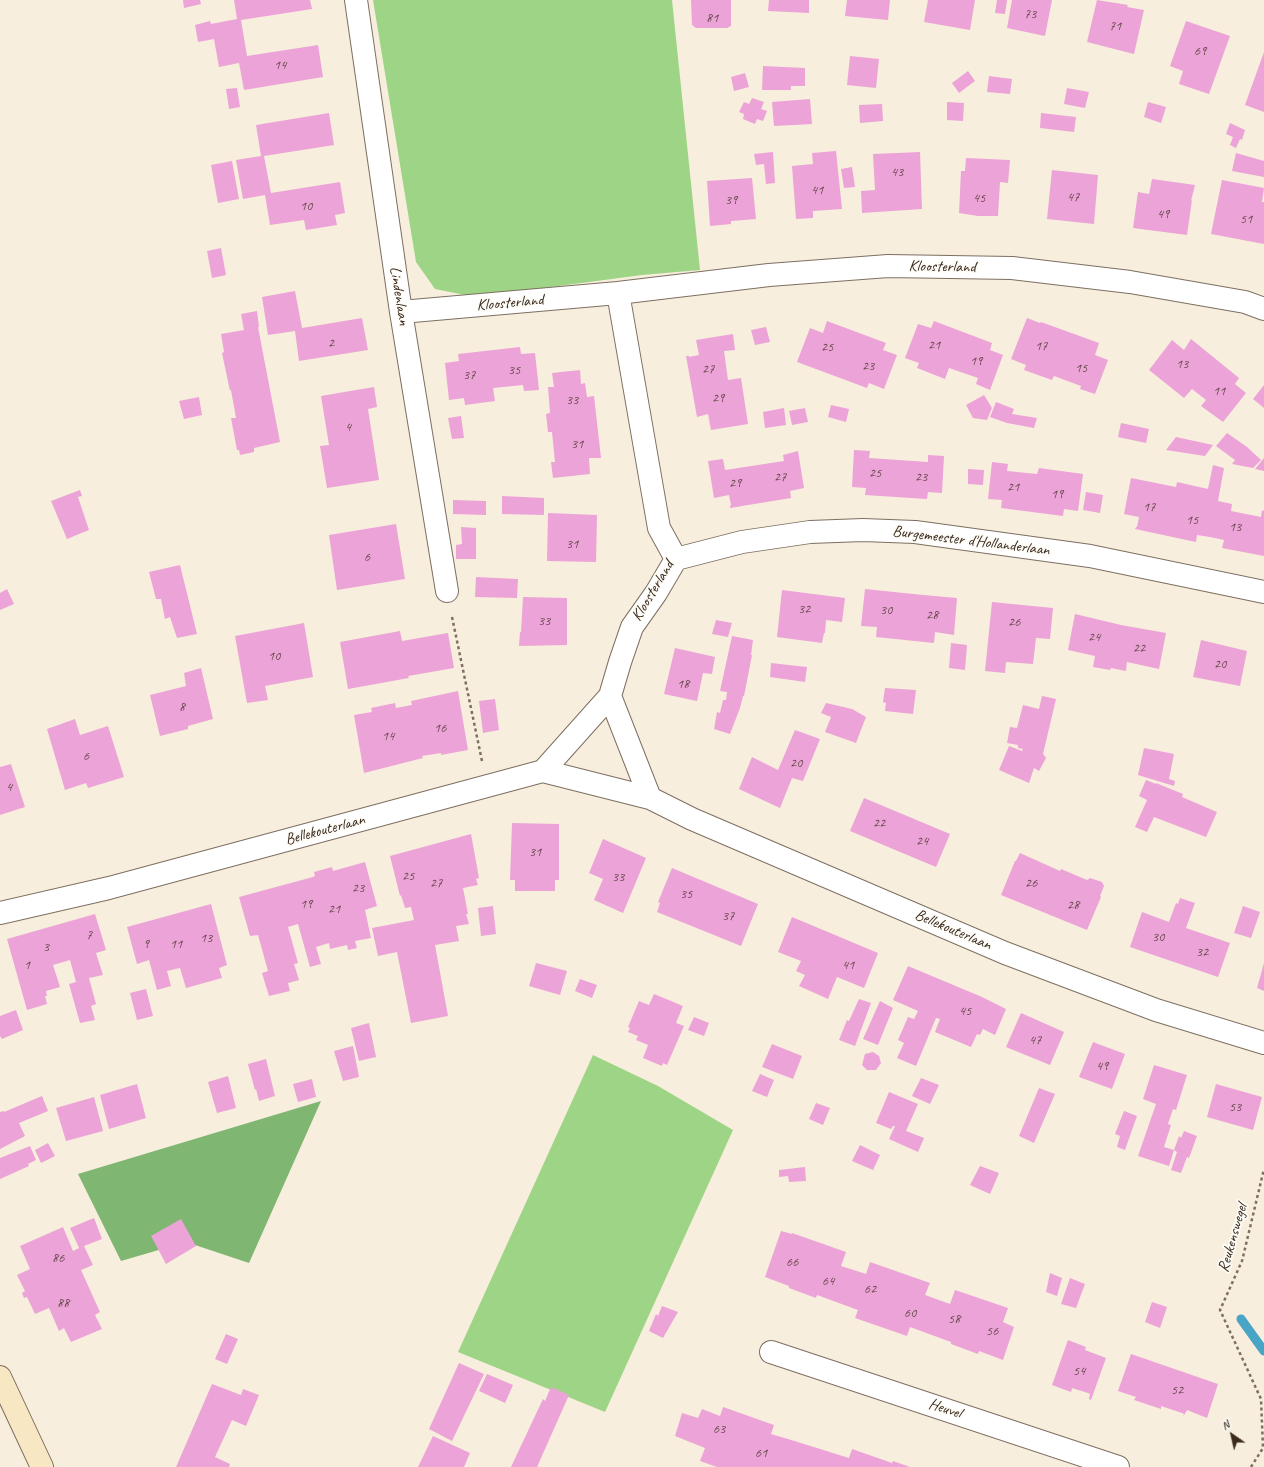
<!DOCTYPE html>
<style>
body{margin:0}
#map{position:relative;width:1264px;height:1467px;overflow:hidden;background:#f8eedd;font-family:Caveat,sans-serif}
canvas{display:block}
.north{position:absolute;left:1212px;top:1415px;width:40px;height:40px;-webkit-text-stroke:3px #fdfcf7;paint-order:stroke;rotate:326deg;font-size:11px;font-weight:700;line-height:16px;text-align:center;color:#3b2a1e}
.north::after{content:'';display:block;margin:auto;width:14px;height:18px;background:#3b2a1e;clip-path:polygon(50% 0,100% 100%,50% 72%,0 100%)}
</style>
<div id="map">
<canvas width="1264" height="1467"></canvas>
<div class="north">N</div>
</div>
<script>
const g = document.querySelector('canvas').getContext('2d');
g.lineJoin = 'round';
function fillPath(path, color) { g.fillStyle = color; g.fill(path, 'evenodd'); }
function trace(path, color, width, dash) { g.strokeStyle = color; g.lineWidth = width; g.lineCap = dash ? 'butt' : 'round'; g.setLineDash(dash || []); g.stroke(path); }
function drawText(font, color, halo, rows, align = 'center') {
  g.font = font + ' Caveat,sans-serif'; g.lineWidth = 3.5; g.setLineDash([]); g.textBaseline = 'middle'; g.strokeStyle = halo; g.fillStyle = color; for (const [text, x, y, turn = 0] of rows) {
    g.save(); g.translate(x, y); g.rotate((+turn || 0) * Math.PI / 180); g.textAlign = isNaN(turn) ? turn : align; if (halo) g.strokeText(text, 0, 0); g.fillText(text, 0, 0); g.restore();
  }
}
fillPath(new Path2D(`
 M373,0H672L700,270L642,275L475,297L435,289L416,262Z
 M593,1055L658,1086L733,1130L605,1412L458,1352Z`), '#9ed485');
fillPath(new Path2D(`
 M321,1101L249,1263L186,1242L121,1261L78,1174Z`), '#7eb672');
trace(new Path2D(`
 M1241,1319L1264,1351`), '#48a5c6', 9);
fillPath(new Path2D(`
 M183,0H200L201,4L184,8Z
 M234,0H310L312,9L241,20L247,56L318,45L323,77L244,90L239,63L219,67L214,39L198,42L195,25L210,21L211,24L237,19Z
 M691,0H731V26L727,28H696L692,25Z
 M769,0H809V13L768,11Z
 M847,0H890L888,20L845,16Z
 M928,0H975L970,30L924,22Z
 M997,0H1007L1005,14L995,13Z
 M1012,0H1052L1045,36L1007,28Z
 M1097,0L1128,5L1127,7L1144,10L1134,54L1087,42Z
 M1186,21L1230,36L1209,94L1179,84L1183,71L1170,66Z
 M1264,52V112L1245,105Z
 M850,56L879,59L876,88L847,85Z
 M763,66L805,68V86H791V90H762Z
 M968,71L975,81L959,93L952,83Z
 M745,73L749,87L734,91L731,77Z
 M989,76L1012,79L1010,94L987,92Z
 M237,88L240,107L229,109L226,89Z
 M1067,88L1089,92L1085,108L1064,104Z
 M752,98L764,102L761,109L767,111L763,121L757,119L755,124L743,119L744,114L739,112L744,102L749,104Z
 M810,99L812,124L774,126L772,102Z
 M947,102L964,103L963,121L947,120Z
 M1148,102L1166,107L1161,123L1144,117Z
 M882,104L883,121L860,123L859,105Z
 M329,113L334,145L264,156L271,193L340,182L345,213L335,215L337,225L306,230L304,220L270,225L265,195L243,199L236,160L261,156L256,125Z
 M1041,113L1076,117L1074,132L1040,128Z
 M1230,123L1245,130L1242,140L1240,139L1236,148L1230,145L1233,137L1226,134Z
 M836,151L842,209L813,211V218L796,219L792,166L813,164L812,153Z
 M773,152L775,183L766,184L764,164L756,165L754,154Z
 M920,152L922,209L862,213L861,191L875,190L873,154Z
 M1236,153L1264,161V177L1232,171Z
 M966,158L1010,160L1008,183L1000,182L998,216H978L959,213L961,171H965Z
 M232,161L239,199L218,203L211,165Z
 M852,167L855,187L844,188L841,169Z
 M1052,170L1098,175L1094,224L1047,219Z
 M752,178L756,219L731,221V224L710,226L707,181Z
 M1152,179L1195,185L1191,201L1192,200L1187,235L1133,228L1138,192L1149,194Z
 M1222,180L1264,188L1262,202H1264V244L1211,234Z
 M221,248L226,275L212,278L207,251Z
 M295,291L302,328L362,318L368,350L299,361L295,331L268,335L262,297Z
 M257,311L259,327H258L280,442L254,448V452L240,455L239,450H237L231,418H236L231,390L230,391L222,353L224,352L221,334L244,330L241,314Z
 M1027,318L1040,323L1041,322L1099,343L1095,355L1108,360L1095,394L1080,389L1081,386L1054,376L1052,380L1024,370L1026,365L1011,359Z
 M827,321L886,343L883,350L897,355L884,389L869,383L867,388L797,362L810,328L823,333Z
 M934,321L992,343L990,350L1003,355L990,390L976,384L978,378L949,368L945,379L917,368L919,363L905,358L918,324L931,328Z
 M766,327L770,342L755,345L751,330Z
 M733,334L735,350L724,351L728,380L741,378L748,424L711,430L708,414L697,417L686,356H689V357L699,355L696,340Z
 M1191,339L1239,378L1235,384L1246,393L1223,422L1201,406L1206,400L1192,389L1184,398L1149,370L1172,340L1184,350Z
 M520,347L521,354L535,353L539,390L524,391L523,385L493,388L495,401L465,405L464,398L449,400L445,363L459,361L458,354Z
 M580,370L581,384L585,383L587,397L594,396L601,458H589L590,474L553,478L551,462H555L552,432H548L546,414L550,413L548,387H554L552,373Z
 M1264,385V408L1253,399Z
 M374,387L377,407L368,409L379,480L327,488L320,446L329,445L321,396Z
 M984,395L992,408L987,420L973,418L966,405Z
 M199,397L202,415L184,419L179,401Z
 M996,402L1014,409L1012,414L1037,418L1034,428L1007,423L990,417Z
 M831,405L849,409L846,422L828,417Z
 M784,408L786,425L765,428L763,412Z
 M805,408L808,422L792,425L789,411Z
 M461,416L464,438L452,439L448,418Z
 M1121,423L1149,429L1146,443L1118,437Z
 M1227,433L1247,447L1261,460L1253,468L1232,464L1235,460L1216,446Z
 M1176,437L1213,445L1205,456L1166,450Z
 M854,450L870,451L869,458L928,462V455L944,456L942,493L928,492L927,499L865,495L866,488L852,487Z
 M798,451L804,488L790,491L791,498L730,508V506L731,505L729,495L714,498L708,461L723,459L725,470L784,461L783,455Z
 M1264,458V471L1255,469Z
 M992,462L1008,464L1007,471L1037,474L1039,468L1083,474L1078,511L1064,509L1063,516L1001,508L1002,500L988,499Z
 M1213,465L1224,468L1218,501L1232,504L1231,511L1261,517L1262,510L1264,511V556L1222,548L1224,540L1210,537L1197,535L1196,542L1135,529L1136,527H1137L1139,517L1124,514L1131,478L1176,487L1177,482L1208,489Z
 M968,469L984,470L983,485L968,484Z
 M80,490L82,496L78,497L89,530L67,539L51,501Z
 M1086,492L1103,495L1100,513L1083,510Z
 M502,496L544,498V515L502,514Z
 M453,500L486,501V515L453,514Z
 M548,513L597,515L596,562L547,561Z
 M396,524L405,579L337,590L329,535Z
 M461,527L476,528V559H456V545L462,544Z
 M180,565L197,634L177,638L170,617L165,619L161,599H156L149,572Z
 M476,577L518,579L517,598L475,597Z
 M7,589L14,604L0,610V593Z
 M865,589L923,595L957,598L954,635L935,632L934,643L876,637L877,627L861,626Z
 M782,590L845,598L842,622L826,620L825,633H824L822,643L777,637Z
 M523,597L567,598V645L519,646L520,632H521Z
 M992,602L1053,608L1050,639L1036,638L1033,664L1006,662L1005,673L985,671Z
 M1075,614L1121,625L1166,633L1159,669L1127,662L1126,671L1111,668L1110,670L1093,667L1095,656L1068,650Z
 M716,620L732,623L728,637L712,634Z
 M304,623L313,677L265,686L268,700L247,703L235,636Z
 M400,631L402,641L448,633L454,668L408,676L409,678L348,689L340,642Z
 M732,636L753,640L751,655H752L744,696H743L740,708L730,734L714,729L717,712L720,713L723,700H726L727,692L720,691Z
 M1201,640L1247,651L1240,686L1193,677Z
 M951,643L967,645L965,670L949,668Z
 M675,648L715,657L712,674L703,673L697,701L664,694Z
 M771,663L807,667L805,682L770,677Z
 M201,668L213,719L188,726V729L160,736L150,695L186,686L184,673Z
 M885,688L916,690L913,714L885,711L886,703L883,702Z
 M458,691L468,750L441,755V753L422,756L423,758L364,773L354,715L372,712L371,708L395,703L396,708L412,705L411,701Z
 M1042,696L1056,699L1043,754L1046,758L1039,771L1034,768L1029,783L999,770L1009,746L1022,751L1023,749L1018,748V745L1007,743L1010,727L1017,728L1023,705L1039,709Z
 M495,699L499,730L483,733L479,701Z
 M826,703L852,709L866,717L856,743L825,732L831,717L821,713Z
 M75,719L80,735L108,726L124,777L88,788L86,783L65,790L47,729Z
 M795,730L820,739L803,781L792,778L780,808L739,789L752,757L778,770Z
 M1144,748L1174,754L1169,779L1175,781L1174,786L1138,775Z
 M11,764L25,807L0,815V767Z
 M1146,780L1156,784V783L1183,794L1182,797L1217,812L1206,837L1154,817L1147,832L1135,827L1147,800L1139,796Z
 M864,798L950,834L936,867L850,831Z
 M512,823L559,824V880H555V891H515V880H510Z
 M471,834L479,878L476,879L478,885L463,888L468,914H466L469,924L456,926L459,941L435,945L448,1016L411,1023L397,952L378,956L372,928L414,920L411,907L405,908L401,895L400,896L390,856Z
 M603,839L646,858L623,913L594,900L603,879L589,873Z
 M1020,853L1060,871L1061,869L1087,880L1090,878L1102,882L1104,886L1100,896L1101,897L1087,930L1001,895L1015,861H1016Z
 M365,862L377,906L365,910L371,938L355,941L357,948L348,950L347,945L330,949L329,943L316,947L321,964L310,967L298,924L288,927L298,963L294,964L299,980L288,983L290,991L269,996L262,973L268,971L258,935L250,936L239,897L313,877L315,876L314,872L332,867L333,871Z
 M672,868L758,904L741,946L657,912L660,903L658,902Z
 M1180,898L1195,903L1186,928L1230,943L1218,977L1130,947L1142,912L1169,922L1176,903L1178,904Z
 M211,904L227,965L219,968L222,978L186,988L180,968L167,971L171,986L157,990L149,960L137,964L127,927Z
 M493,906L496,934L481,936L478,908Z
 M1243,906L1260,912L1251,938L1234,933Z
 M95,914L106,950L96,953L103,975L89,978L96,1004L91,1006L95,1020L80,1023L69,984L76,982L70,960L53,965L60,987L46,991L47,996H45L47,1004L27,1010L7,939Z
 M792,917L878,953L864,988L837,977L828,999L799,986L805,975L796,971L801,961L778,952Z
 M536,963L567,971L560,995L529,986Z
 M1264,963V991L1257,988Z
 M908,966L982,997L1006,1009L995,1035L983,1029L980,1035L977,1034L971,1047L935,1032L940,1019L936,1018L916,1066L897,1058L904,1043L898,1040L908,1017L914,1019L918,1011L893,1000Z
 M580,979L597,985L592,998L575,991Z
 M146,989L153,1016L137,1020L130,993Z
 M654,994L683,1006L676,1023L684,1026L667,1065L663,1063L662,1066L643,1058L648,1045L636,1040L638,1036L628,1032L630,1028L628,1027L639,1001L649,1005Z
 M859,999L871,1003L855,1046L839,1040L847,1020L849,1021Z
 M880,1001L893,1008L878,1045L863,1039Z
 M16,1010L23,1030L2,1039L0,1036V1016Z
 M1021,1013L1064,1032L1050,1065L1006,1047Z
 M694,1017L709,1023L704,1036L688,1030Z
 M369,1023L376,1057L359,1061L351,1028Z
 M1093,1042L1125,1054L1112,1089L1079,1077Z
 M772,1044L802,1056L793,1079L762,1067Z
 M353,1046L359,1077L343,1081L334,1051Z
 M873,1052L879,1056L881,1063L876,1070H867L862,1065L865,1054Z
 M266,1059L275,1096L259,1101L256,1089L255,1090L248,1064Z
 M1154,1065L1187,1075L1176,1110L1173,1109L1168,1124L1171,1125L1164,1147L1174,1150L1169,1166L1138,1156L1156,1104L1143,1099Z
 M760,1074L774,1080L767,1097L752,1091Z
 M228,1076L236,1108L217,1113L208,1082Z
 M921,1078L939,1085L930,1104L912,1096Z
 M312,1079L316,1097L298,1102L293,1084Z
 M137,1084L146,1118L109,1129L100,1095Z
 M1216,1084L1262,1097L1253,1130L1207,1117Z
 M1039,1088L1055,1094L1034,1143L1019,1136Z
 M889,1092L918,1104L906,1131L924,1138L918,1152L889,1139L895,1126H893L891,1129L876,1123Z
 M42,1096L48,1111L19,1123L25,1136L0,1149V1112L4,1111V1112Z
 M94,1097L103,1131L66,1141L56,1108Z
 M816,1103L830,1108L823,1125L809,1119Z
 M1124,1111L1137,1116L1125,1150L1117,1147L1120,1136L1115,1134Z
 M1184,1131L1197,1136L1189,1158L1187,1157L1181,1173L1171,1170L1177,1152L1174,1150L1179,1136L1181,1138Z
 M48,1143L55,1156L41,1163L35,1150Z
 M860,1145L880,1155L873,1170L852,1161Z
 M30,1146L36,1160L28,1164L29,1166L0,1179V1158Z
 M980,1166L999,1173L990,1194L970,1185Z
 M805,1167L806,1181L789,1182L788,1176L779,1177V1170Z
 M94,1218L102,1239L84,1246L93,1265L81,1270L100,1312L95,1315L102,1329L71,1342L64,1328L59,1331L49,1308L35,1314L27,1297L24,1298L22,1293L25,1291L17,1275L30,1269L20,1246L63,1227L73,1251L79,1248L70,1228Z
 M181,1219L196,1246L166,1264L151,1236Z
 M781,1231L792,1234V1233L846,1252L841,1266L866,1274L870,1262L930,1283L925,1295L950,1304L955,1290L1008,1308L1003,1322L1014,1327L1003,1360L979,1351L978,1354L951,1344V1342L910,1327L907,1336L855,1318L858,1310L817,1295L816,1298L789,1288V1286L765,1277Z
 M1050,1273L1062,1278L1057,1296L1046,1292Z
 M1070,1278L1085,1284L1076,1308L1061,1304Z
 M1152,1302L1167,1307L1160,1328L1145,1322Z
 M662,1306L678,1312L663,1338L649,1331L656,1314L658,1316Z
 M226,1334L238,1339L227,1364L215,1359Z
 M1068,1340L1086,1347L1085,1350L1106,1358L1091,1400L1089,1399L1090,1394L1088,1393L1072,1388L1071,1392L1052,1385Z
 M1131,1354L1218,1384L1207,1418L1187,1410L1183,1417L1184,1414L1182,1413L1161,1406V1409L1134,1400L1136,1397L1118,1391Z
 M459,1363L484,1374L452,1441L429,1429Z
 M487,1374L513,1385L505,1403L479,1391Z
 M212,1384L241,1395L243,1389L259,1395L246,1426L232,1420L215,1457L230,1464L229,1467H176Z
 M551,1387L569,1395L537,1467H511L543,1399L545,1401Z
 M723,1407L774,1425L771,1434L788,1439L849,1458L852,1449L892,1463L893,1461L910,1467H717L700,1461L705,1448L675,1436L682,1413L698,1418L702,1409L720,1416Z
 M433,1436L470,1453L464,1467H418Z`), '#eca3d7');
const street = new Path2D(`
 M356,0L401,312L447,591
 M401,312L618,293L769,275L888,266L1012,268L1130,282L1245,302L1264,309
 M676,559L742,542L810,532L863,530L915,532L1090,556L1264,592
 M610,696L650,798
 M543,771L610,696L620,662L632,627L656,593L676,559L659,528L618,293
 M0,913L109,888L543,771L650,798L692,819L1005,953L1156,1010L1264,1043
 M771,1352L1118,1467`);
const secondary = new Path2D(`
 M0,1377L42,1467`);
trace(street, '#7d6f61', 24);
trace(secondary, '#7d6f61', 24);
trace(new Path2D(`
 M452,617L482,761
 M1251,1467L1263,1448L1261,1399L1220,1310L1242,1261L1264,1169`), '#7d6f61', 2.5, [3, 3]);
trace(street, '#fff', 22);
trace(secondary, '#f8e7c3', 22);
drawText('14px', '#67484c', null, [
 ["73",1030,14],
 ["81",712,18],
 ["71",1115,26],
 ["69",1200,51],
 ["14",280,65],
 ["43",897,172],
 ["41",817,190],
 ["47",1073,197],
 ["45",979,198],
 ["39",731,200],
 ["10",306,206],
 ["49",1163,214],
 ["51",1246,219],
 ["2",331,343],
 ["21",934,345],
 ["17",1041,346],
 ["25",827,347],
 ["19",976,361],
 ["13",1182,364],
 ["23",868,366],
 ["15",1081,368],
 ["27",708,369],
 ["35",514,370],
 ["37",469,375],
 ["11",1219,391],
 ["29",718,398],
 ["33",572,400],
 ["4",348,427],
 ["31",577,444],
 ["25",875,473],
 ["27",780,477],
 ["23",921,477],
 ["29",735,483],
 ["21",1013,487],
 ["19",1057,494],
 ["17",1149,507],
 ["15",1192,520],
 ["13",1235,527],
 ["31",572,544],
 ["6",367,557],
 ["32",804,609],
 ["30",886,610],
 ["28",932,615],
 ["33",544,621],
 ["26",1014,622],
 ["24",1094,637],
 ["22",1139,648],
 ["10",274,656],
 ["20",1220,664],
 ["18",683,684],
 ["8",182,707],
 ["16",440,728],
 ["14",388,736],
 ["6",86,756],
 ["20",796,763],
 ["4",9,787],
 ["22",879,823],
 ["24",922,841],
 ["31",535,852],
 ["25",408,876],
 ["33",618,877],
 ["27",436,883],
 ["26",1031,883],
 ["23",358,888],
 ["35",686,894],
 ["19",306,904],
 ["28",1073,905],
 ["21",334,909],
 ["37",728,916],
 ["7",89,935],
 ["30",1158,937],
 ["13",206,938],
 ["9",146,944],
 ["11",176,944],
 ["3",46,947],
 ["32",1202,952],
 ["1",27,965],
 ["41",848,965],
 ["45",965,1011],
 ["47",1035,1040],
 ["49",1102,1066],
 ["53",1235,1107],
 ["86",58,1258],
 ["66",792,1262],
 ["64",828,1281],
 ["62",870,1289],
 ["88",63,1303],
 ["60",910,1313],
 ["58",954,1319],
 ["56",992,1331],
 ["54",1079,1371],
 ["52",1177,1390],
 ["63",719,1429],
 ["61",761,1453]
]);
drawText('16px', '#3b2a1e', '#fdfcf7', [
 ["Kloosterland",942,267,1],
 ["Lindenlaan",399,296,81],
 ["Kloosterland",510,303,-5],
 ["Burgemeester d'Hollanderlaan",971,541,7],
 ["Kloosterland",653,591,-59],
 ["Bellekouterlaan",325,830,-15],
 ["Bellekouterlaan",953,930,23],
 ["Reukenswegel",1233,1238,-74],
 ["Heuvel",945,1409,18]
]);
</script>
